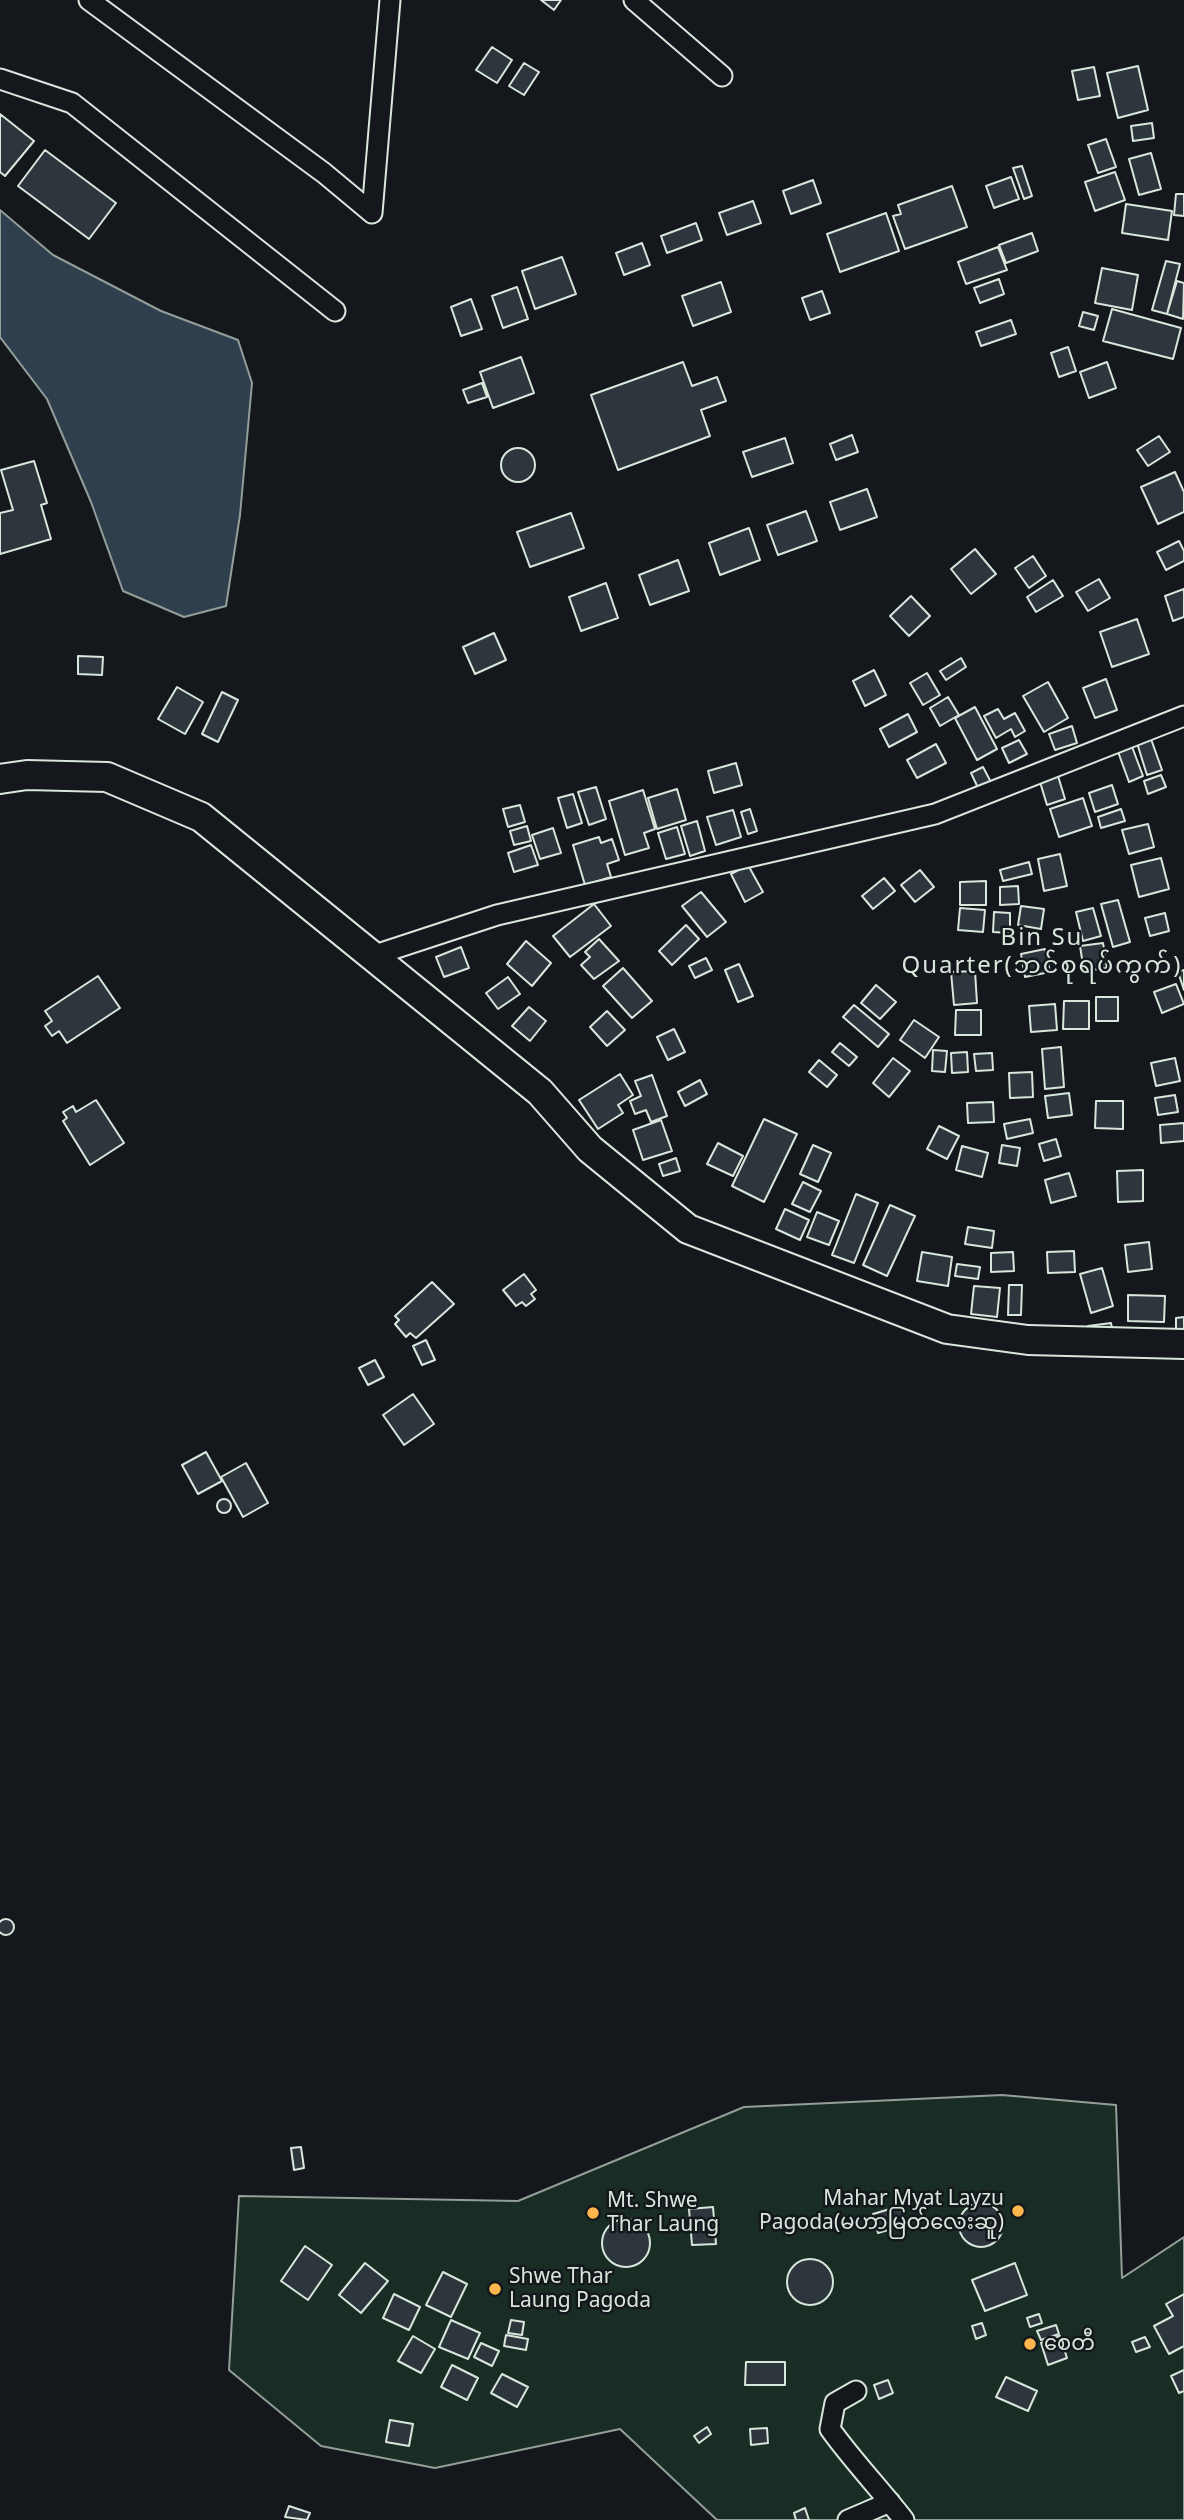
<!DOCTYPE html>
<meta charset="utf-8">
<style>
body{margin:0}
canvas{display:block;background:#14181c}
</style>
<canvas width="1184" height="2520"></canvas>
<script>
const g = document.querySelector('canvas').getContext('2d');
g.lineJoin = 'round';
function fillPath(path, color) { g.fillStyle = color; g.fill(path, 'evenodd'); }
function trace(path, color, width, dash) { g.strokeStyle = color; g.lineWidth = width; g.lineCap = dash ? 'butt' : 'round'; g.setLineDash(dash || []); g.stroke(path); }
function drawText(font, color, halo, rows, align = 'center') {
  g.font = font + ' "Noto Sans","Noto Sans Myanmar",sans-serif'; g.lineWidth = 5; g.setLineDash([]); g.textBaseline = 'middle'; g.strokeStyle = halo; g.fillStyle = color; for (const [text, x, y, turn = 0] of rows) {
    g.save(); g.translate(x, y); g.rotate((+turn || 0) * Math.PI / 180); g.textAlign = isNaN(turn) ? turn : align; if (halo) g.strokeText(text, 0, 0); g.fillText(text, 0, 0); g.restore();
  }
}
const green = new Path2D(`
 M1002,2095L1116,2105L1122,2278L1184,2237V2520H717L620,2429L435,2468L321,2446L229,2370L239,2196L518,2201L744,2107Z`);
fillPath(green, '#1a2d24');
trace(green, '#939e99', 2);
const water = new Path2D(`
 M0,210L53,255L161,311L238,340L252,383L240,515L226,606L184,617L123,591L91,502L47,399L0,337Z`);
fillPath(water, '#2f3f4d');
trace(water, '#939e99', 2);
const building = new Path2D(`
 M541,0H561L554,10Z
 M492,47L512,60L497,83L476,70Z
 M524,63L539,72L524,95L509,86Z
 M1138,66L1148,110L1118,118L1107,73Z
 M1094,67L1100,96L1078,100L1072,71Z
 M0,114L34,141L5,176L0,172Z
 M1152,123L1154,138L1133,141L1131,126Z
 M1106,139L1116,167L1098,173L1088,145Z
 M45,150L116,203L89,239L18,186Z
 M1151,153L1161,189L1139,195L1129,159Z
 M1022,166L1032,196L1024,199L1013,168Z
 M1115,172L1125,200L1095,211L1085,182Z
 M1011,177L1019,199L994,208L986,186Z
 M813,180L821,203L791,214L783,191Z
 M952,186L967,227L905,249L893,216L901,214L898,205Z
 M1176,194H1184V216L1174,215Z
 M753,201L761,223L727,235L719,213Z
 M1126,204L1172,211L1168,240L1122,233Z
 M886,213L899,251L840,272L827,234Z
 M696,223L702,240L667,253L661,236Z
 M1032,233L1038,251L1006,263L999,245Z
 M642,243L650,265L624,275L616,253Z
 M998,247L1007,270L966,284L958,262Z
 M562,257L576,294L535,309L522,271Z
 M1166,261L1180,264L1167,314L1152,310Z
 M1102,268L1138,275L1132,310L1095,303Z
 M999,279L1004,294L980,303L974,288Z
 M1177,281L1184,283L1183,319L1167,314Z
 M721,282L731,312L693,326L682,296Z
 M517,287L528,319L503,328L492,296Z
 M822,291L830,313L810,320L802,298Z
 M471,299L482,329L461,336L451,307Z
 M1112,309L1181,328L1173,359L1103,341Z
 M1083,312L1098,316L1094,330L1079,326Z
 M1011,320L1016,334L981,346L976,332Z
 M1068,347L1076,371L1059,377L1051,353Z
 M521,357L534,393L493,408L480,372Z
 M683,362L692,386L717,377L726,401L701,410L710,436L618,470L591,395Z
 M1107,362L1116,388L1089,398L1080,372Z
 M482,383L487,397L468,403L463,390Z
 M852,435L858,452L836,460L830,444Z
 M1159,436L1170,452L1148,466L1137,450Z
 M785,438L793,463L752,477L743,452Z
 M501 465a17 17 0 1 1 34 0a17 17 0 1 1-34 0Z
 M34,461L47,503L41,505L51,539L0,554V513L13,510L1,470Z
 M1175,472L1184,492V512L1158,524L1141,487Z
 M867,489L877,517L840,530L830,502Z
 M806,511L817,541L778,555L767,525Z
 M571,513L584,548L530,567L517,532Z
 M749,528L760,560L720,575L709,543Z
 M1179,541L1184,551V561L1166,570L1157,552Z
 M975,549L996,574L971,594L951,569Z
 M1033,556L1046,576L1029,588L1015,568Z
 M678,560L689,591L650,605L639,575Z
 M1099,579L1110,598L1088,611L1076,592Z
 M1053,580L1063,596L1036,612L1027,597Z
 M606,583L618,618L581,631L569,597Z
 M1184,589V617L1173,621L1165,596Z
 M911,596L930,616L909,636L890,616Z
 M1137,619L1149,654L1112,667L1100,632Z
 M494,633L506,660L475,674L463,647Z
 M78,656L103,657L102,675L78,674Z
 M961,658L966,667L946,680L940,671Z
 M874,670L886,695L865,706L853,681Z
 M927,673L940,695L923,705L910,683Z
 M1106,679L1117,710L1095,718L1083,688Z
 M1048,682L1068,718L1044,732L1023,696Z
 M177,687L203,702L185,734L158,719Z
 M222,692L238,700L218,742L202,734Z
 M948,697L959,715L940,726L930,708Z
 M975,707L997,749L977,760L955,718Z
 M998,709L1004,719L1015,713L1025,731L1015,737L1011,729L996,738L984,716Z
 M908,714L917,732L889,747L880,729Z
 M1072,726L1077,743L1055,750L1049,734Z
 M1151,739L1162,770L1147,775L1137,743Z
 M1019,740L1027,754L1009,763L1002,748Z
 M936,744L946,763L917,778L907,760Z
 M1131,744L1143,776L1129,782L1117,749Z
 M736,763L742,785L714,793L708,771Z
 M983,767L993,786L980,792L971,773Z
 M1161,775L1166,787L1148,794L1144,781Z
 M1058,776L1065,799L1047,805L1040,782Z
 M1112,785L1118,804L1095,812L1089,793Z
 M596,787L606,819L589,825L578,792Z
 M677,789L686,820L657,829L648,798Z
 M643,790L655,829L644,833L649,848L625,855L609,801Z
 M573,794L582,823L567,828L558,798Z
 M1083,798L1092,826L1059,837L1050,809Z
 M520,805L525,822L508,827L503,809Z
 M750,809L757,831L748,834L741,812Z
 M1121,809L1125,821L1101,828L1098,817Z
 M733,810L741,837L716,845L707,817Z
 M697,821L705,851L690,856L681,826Z
 M1148,824L1154,847L1129,854L1122,830Z
 M527,826L531,841L514,845L510,831Z
 M677,827L685,854L666,859L658,833Z
 M553,828L561,853L540,859L532,835Z
 M599,837L601,843L612,839L619,860L607,864L611,877L585,885L573,845Z
 M531,845L538,865L514,872L508,853Z
 M1060,854L1067,886L1044,891L1038,859Z
 M1161,858L1169,889L1139,897L1131,865Z
 M1029,862L1032,874L1003,881L1000,870Z
 M748,865L763,892L745,902L731,874Z
 M920,870L934,887L915,902L901,885Z
 M884,878L895,891L873,909L862,896Z
 M986,881V905H960V882Z
 M1018,886L1019,904L1000,905V887Z
 M701,892L726,922L707,937L682,906Z
 M1118,900L1130,942L1113,947L1101,904Z
 M594,904L611,926L570,957L553,936Z
 M1021,906L1044,909L1041,929L1018,925Z
 M960,908L985,910L983,932L958,930Z
 M1093,908L1101,936L1083,941L1076,912Z
 M994,912L1010,913V933L993,932Z
 M1165,913L1169,931L1150,936L1145,918Z
 M686,925L699,939L672,965L659,951Z
 M599,939L619,961L594,979L581,965L590,957L585,952Z
 M526,941L551,963L532,986L507,964Z
 M1103,943L1107,968L1084,971L1080,946Z
 M461,947L469,968L444,977L436,957Z
 M1045,949L1050,972L1025,977L1021,954Z
 M706,958L712,970L695,978L689,966Z
 M739,964L753,996L738,1002L725,970Z
 M623,968L652,1001L632,1018L603,986Z
 M1184,970V990L1178,972Z
 M975,971L977,1003L954,1005L951,972Z
 M98,976L120,1008L67,1043L59,1031L52,1036L45,1026L52,1021L45,1011Z
 M508,977L520,994L498,1009L486,993Z
 M1176,984L1184,1004L1162,1013L1154,992Z
 M876,985L896,1002L880,1019L861,1003Z
 M1096,997H1118V1021H1096Z
 M1064,1001H1089V1029H1063Z
 M1055,1004L1057,1030L1031,1032L1029,1006Z
 M854,1005L889,1034L878,1047L843,1017Z
 M529,1007L546,1021L530,1041L512,1026Z
 M956,1010H981V1035H955Z
 M607,1011L625,1030L607,1046L590,1027Z
 M914,1020L939,1037L925,1058L900,1040Z
 M674,1029L685,1052L668,1060L657,1037Z
 M840,1043L857,1057L849,1066L832,1052Z
 M1061,1047L1064,1087L1045,1089L1042,1049Z
 M933,1050L947,1051L945,1072L932,1071Z
 M967,1052L968,1072L952,1073L951,1053Z
 M992,1053L993,1070L976,1071L974,1054Z
 M893,1058L910,1071L889,1097L873,1083Z
 M1175,1058L1180,1081L1156,1086L1151,1063Z
 M819,1060L837,1075L827,1087L809,1072Z
 M1032,1072L1033,1097L1010,1098L1009,1073Z
 M620,1074L633,1095L618,1105L623,1113L598,1129L579,1100Z
 M652,1075L667,1116L651,1122L646,1110L635,1114L630,1101L641,1096L635,1081Z
 M700,1080L707,1094L685,1106L678,1092Z
 M1069,1093L1072,1115L1048,1118L1045,1096Z
 M1175,1095L1178,1112L1158,1115L1155,1098Z
 M96,1100L124,1143L90,1165L63,1121L67,1118L63,1112L73,1106L76,1112Z
 M1096,1101H1123V1129L1095,1128Z
 M993,1102L994,1122L968,1123L967,1103Z
 M764,1119L797,1134L764,1202L732,1186Z
 M1030,1119L1033,1133L1007,1139L1004,1124Z
 M661,1120L672,1151L643,1160L633,1130Z
 M1184,1123V1141L1161,1143L1160,1125Z
 M939,1126L959,1136L947,1159L927,1149Z
 M1056,1139L1061,1156L1044,1161L1039,1144Z
 M718,1143L743,1156L733,1176L707,1164Z
 M813,1145L831,1153L818,1182L800,1174Z
 M1002,1145L1020,1148L1017,1166L999,1163Z
 M962,1146L988,1153L982,1177L956,1170Z
 M676,1158L680,1171L663,1176L659,1164Z
 M1143,1170V1201L1118,1202L1117,1171Z
 M1069,1173L1076,1196L1051,1203L1045,1180Z
 M803,1182L821,1191L810,1212L792,1204Z
 M856,1194L878,1203L854,1263L832,1255Z
 M890,1205L915,1216L887,1276L863,1265Z
 M785,1209L809,1220L800,1240L776,1229Z
 M817,1212L839,1221L829,1245L807,1237Z
 M968,1227L994,1231L992,1248L965,1244Z
 M1149,1242L1152,1269L1128,1272L1125,1245Z
 M1074,1251L1075,1272L1048,1273L1047,1252Z
 M922,1252L952,1257L948,1286L917,1281Z
 M1013,1252L1014,1271L991,1272V1253Z
 M957,1264L980,1267L978,1279L955,1276Z
 M1102,1268L1113,1306L1091,1313L1080,1274Z
 M524,1274L536,1290L531,1294L535,1299L526,1306L522,1302L516,1306L503,1290Z
 M432,1282L454,1304L416,1338L410,1333L406,1337L395,1324L399,1320L395,1316Z
 M1009,1285H1022L1021,1315H1008Z
 M974,1286L1000,1288L997,1317L971,1314Z
 M1128,1295L1165,1296L1164,1322L1128,1321Z
 M1184,1317V1330L1176,1331V1318Z
 M1111,1323L1113,1334L1090,1337L1088,1326Z
 M426,1340L435,1360L422,1365L413,1346Z
 M375,1360L384,1377L368,1385L359,1368Z
 M413,1394L434,1424L404,1445L383,1415Z
 M206,1452L222,1481L198,1494L182,1465Z
 M246,1463L268,1503L243,1517L221,1477Z
 M217 1506a7 7 0 1 1 14 0a7 7 0 1 1-14 0Z
 M-2 1927a8 8 0 1 1 16 0a8 8 0 1 1-16 0Z
 M301,2147L304,2168L294,2170L291,2148Z
 M959 2225a22 22 0 1 1 44 0a22 22 0 1 1-44 0Z
 M900,2206L905,2225L878,2233L873,2214Z
 M713,2207L716,2244L692,2245L689,2209Z
 M602 2243a24 24 0 1 1 48 0a24 24 0 1 1-48 0Z
 M305,2246L332,2265L308,2300L281,2281Z
 M787 2282a23 23 0 1 1 46 0a23 23 0 1 1-46 0Z
 M365,2263L388,2281L361,2313L339,2295Z
 M1015,2263L1027,2295L985,2311L972,2280Z
 M443,2272L467,2284L451,2317L426,2305Z
 M394,2294L420,2307L409,2330L383,2318Z
 M1184,2294V2346L1169,2354L1154,2326L1173,2316L1166,2304Z
 M1039,2314L1042,2323L1030,2327L1027,2318Z
 M451,2320L480,2333L468,2359L439,2347Z
 M511,2320L524,2322L522,2335L508,2333Z
 M982,2323L986,2335L976,2339L972,2326Z
 M1056,2325L1059,2334L1041,2340L1037,2331Z
 M506,2335L528,2339L526,2350L504,2346Z
 M413,2336L435,2349L421,2373L398,2361Z
 M1060,2336L1067,2358L1048,2365L1041,2343Z
 M1145,2337L1150,2347L1136,2352L1132,2342Z
 M481,2343L499,2351L492,2366L474,2357Z
 M746,2362H785V2385H745Z
 M452,2365L478,2378L467,2400L441,2387Z
 M1184,2370V2391L1179,2393L1171,2376Z
 M502,2374L528,2387L517,2407L491,2393Z
 M1006,2377L1037,2391L1028,2411L996,2397Z
 M888,2380L893,2393L879,2399L874,2385Z
 M390,2420L413,2424L409,2446L386,2442Z
 M707,2427L711,2434L699,2443L694,2436Z
 M767,2428L768,2443L751,2445L750,2429Z
 M289,2506L310,2513L307,2520L285,2517Z
 M805,2508L809,2520H796L794,2513Z`);
fillPath(building, '#2c363c');
trace(building, '#d8e6dc', 2);
const street = new Path2D(`
 M89,0L324,173L372,213
 M634,0L722,76
 M0,79L72,103L335,311
 M372,213L390,0
 M372,956L497,915L935,814L1184,716
 M856,2391L835,2403L830,2429C853,2461 880,2489 904,2520
 M848,2520L890,2502`);
const secondary = new Path2D(`
 M0,779L27,775L107,777L201,817L540,1092L590,1149L688,1229L947,1329L1028,1340L1184,1344`);
trace(street, '#d8e6dc', 23);
trace(secondary, '#d8e6dc', 32);
trace(street, '#14181c', 19);
trace(secondary, '#14181c', 28);
for (const [x, y, r, color] of [
 [1018,2211,7,"#ffb74d"],
 [593,2213,7,"#ffb74d"],
 [495,2289,7,"#ffb74d"],
 [1030,2344,7,"#ffb74d"]
]) { const dot = new Path2D(); dot.arc(x, y, r, 0, 2 * Math.PI); g.fillStyle = color; g.fill(dot); trace(dot, '#14181c', 2.5); }
drawText('21px', '#d8e6dc', '#14181c', [
 ["Mahar Myat Layzu",1004,2199,"right"],
 ["Pagoda(မဟာမြတ်လေးဆူ)",1004,2223,"right"],
 ["Mt. Shwe",607,2201],
 ["Thar Laung",607,2225],
 ["Shwe Thar",509,2277],
 ["Laung Pagoda",509,2301],
 ["စေတီ",1044,2344]
], 'left');
g.letterSpacing = '2px';
drawText('24px', '#d8e6dc', '#14181c', [
 ["Bin Su",1042,938],
 ["Quarter(ဘင်စုရပ်ကွက်)",1042,966]
]);
g.letterSpacing = '0px';
</script>
